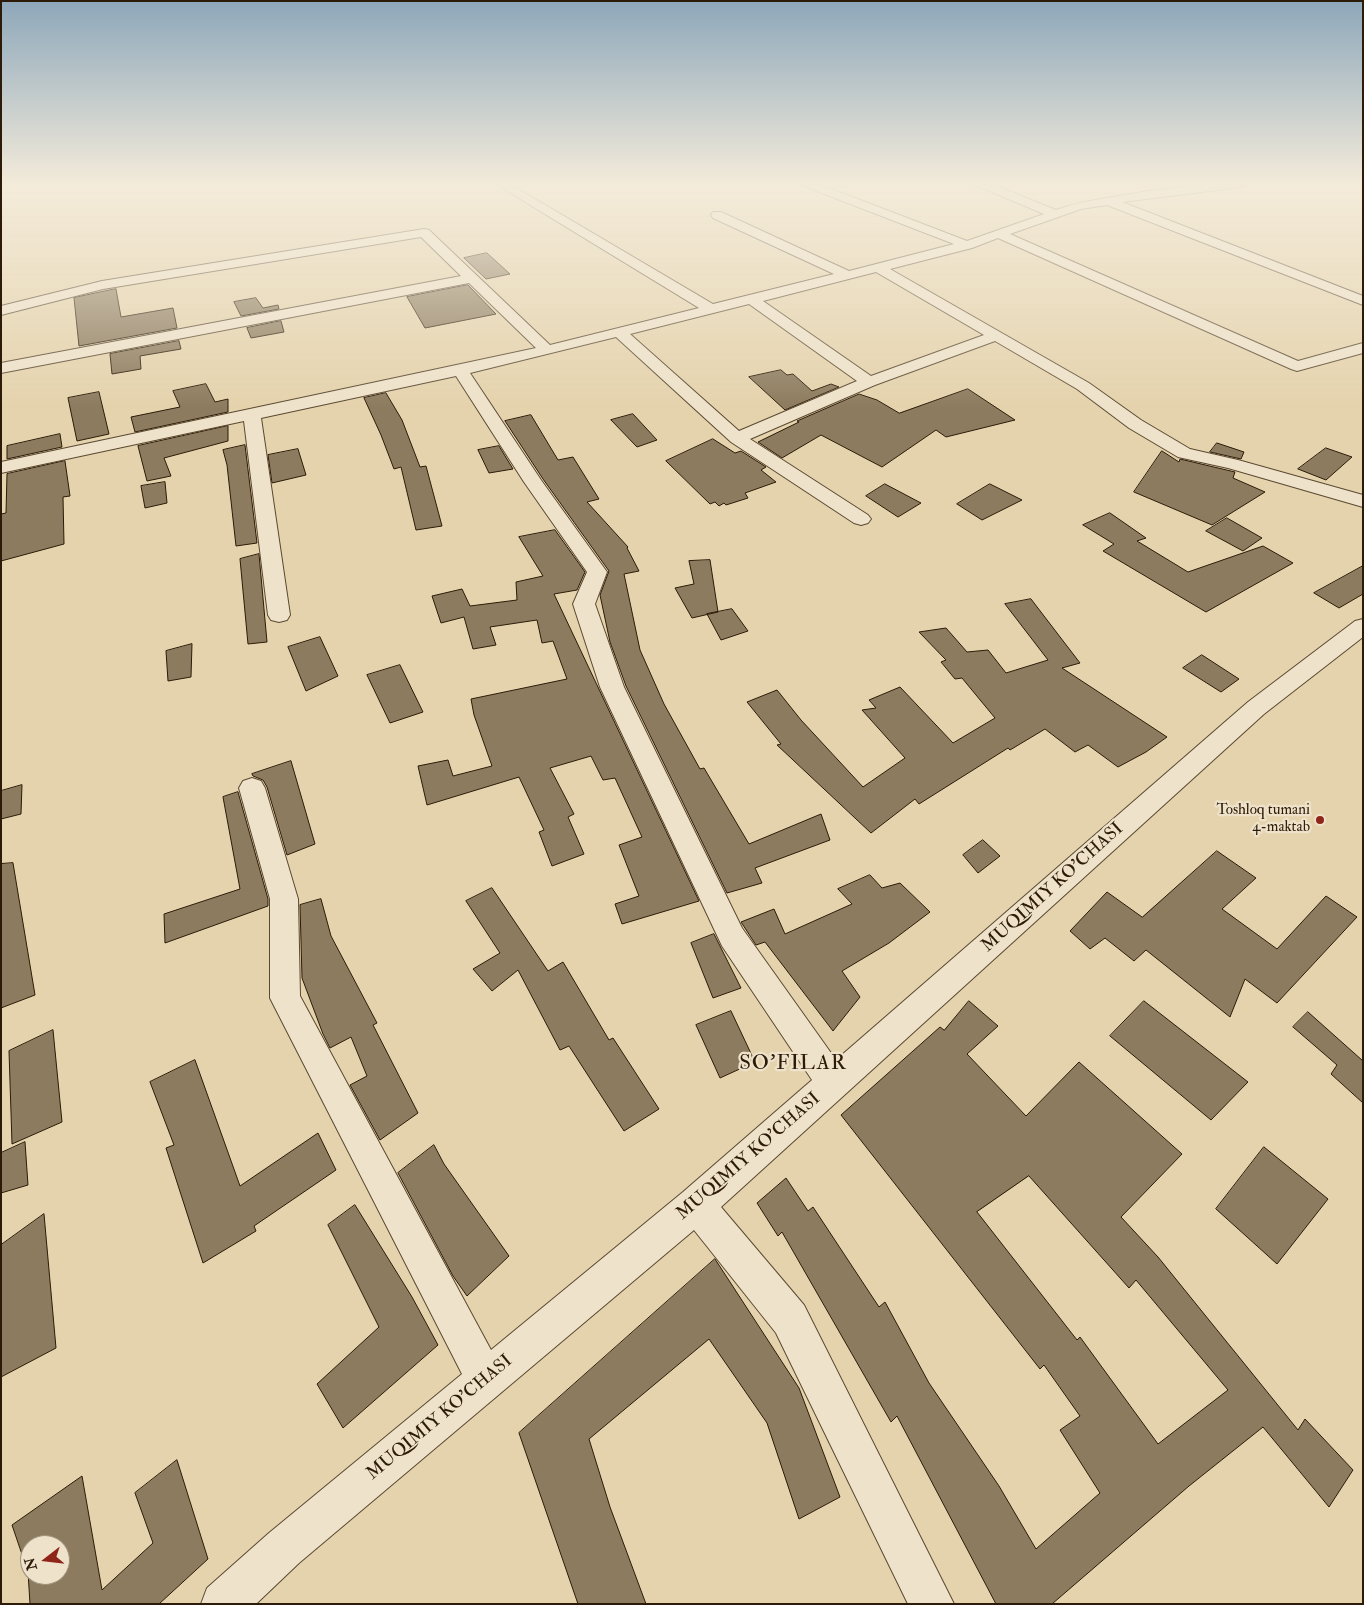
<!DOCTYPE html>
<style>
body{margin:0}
#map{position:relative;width:1364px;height:1605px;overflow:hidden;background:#e5d3ad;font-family:"IM FELL Double Pica",serif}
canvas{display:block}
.frame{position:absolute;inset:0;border:2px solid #2c1b08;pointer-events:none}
.north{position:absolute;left:20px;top:1535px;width:50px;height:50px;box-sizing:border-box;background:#eee2ca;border:1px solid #a0927c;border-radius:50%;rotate:254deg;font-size:14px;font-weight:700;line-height:20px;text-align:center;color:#2c1b08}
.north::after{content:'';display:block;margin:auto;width:18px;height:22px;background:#8f2418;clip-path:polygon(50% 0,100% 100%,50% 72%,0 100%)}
</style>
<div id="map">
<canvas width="1364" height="1605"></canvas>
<div class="frame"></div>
<div class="north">N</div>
</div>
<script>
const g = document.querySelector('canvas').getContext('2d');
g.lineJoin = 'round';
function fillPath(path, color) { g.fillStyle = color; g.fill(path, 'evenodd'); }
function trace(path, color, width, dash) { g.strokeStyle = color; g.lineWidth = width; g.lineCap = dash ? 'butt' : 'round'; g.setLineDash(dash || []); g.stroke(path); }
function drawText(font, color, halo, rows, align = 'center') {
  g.font = font + ' "IM FELL Double Pica",serif'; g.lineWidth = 4.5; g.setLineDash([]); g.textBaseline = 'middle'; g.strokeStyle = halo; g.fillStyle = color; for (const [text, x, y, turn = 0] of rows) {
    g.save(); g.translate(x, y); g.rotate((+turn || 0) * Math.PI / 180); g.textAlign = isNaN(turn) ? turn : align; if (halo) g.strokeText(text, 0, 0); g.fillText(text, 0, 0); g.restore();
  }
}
const building = new Path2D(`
 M487,253L510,274L486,279L464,258Z
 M468,285L496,314L425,328L407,297Z
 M116,289L121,317L173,308L177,328L79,346L74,298Z
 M256,298L263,308L278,305L279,309L241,316L234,302Z
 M281,321L284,332L251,338L247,328Z
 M179,341L181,349L140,356L141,369L112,374L110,354Z
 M781,370L787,375L793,374L812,391L831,384L839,387L785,410L749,377Z
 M206,384L215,402L228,399V412L135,432L131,417L180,407L173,391Z
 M968,389L1015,420L946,437L936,430L882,467L821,435L782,458L758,442L799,422L797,421L859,394L877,400L899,413Z
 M99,392L109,434L77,441L68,398Z
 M386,393L402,420L420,467L426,466L442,526L416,530L401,467L394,469L381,435L364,398Z
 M633,414L657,440L637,447L611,420Z
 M531,415L558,460L573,457L599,499L587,502L628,547L627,548L639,571L624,574L640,650L664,704L700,769L704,768L749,844L821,814L830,840L755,868L762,883L727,893L626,686L610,642L600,595L609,571L543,479L505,421Z
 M228,426V441L164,458L171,476L147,481L138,446Z
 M60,434L62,447L7,459V446Z
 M713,439L735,453L741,451L766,467L761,470L776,482L745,493L748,498L726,505L724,503L719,506L715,502L710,504L666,461Z
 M1217,443L1244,452L1241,459L1210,452Z
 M245,445L257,543L236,546L227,465L223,450Z
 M499,446L513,469L489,473L478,450Z
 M1326,448L1352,457L1326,480L1298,469Z
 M298,449L306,475L272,483L268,455Z
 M1162,451L1179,462L1180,459L1235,472L1233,478L1265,492L1212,525L1134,492Z
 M65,461L70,496L63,497L64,544L1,561V514L6,513L7,474Z
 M165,482L167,503L145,508L141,486Z
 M885,484L921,503L898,517L866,496Z
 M990,484L1022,500L982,520L957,504Z
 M1110,513L1146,538L1137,541L1188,572L1263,546L1293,563L1206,612L1103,551L1114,544L1083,525Z
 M1227,518L1262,538L1243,551L1206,531Z
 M555,530L585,572L577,590L554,594L699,901L622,924L615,904L639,896L619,845L642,837L615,778L603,780L591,756L550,768L574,814L568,817L584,854L552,866L539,832L544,830L519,777L427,805L418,766L448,760L453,776L492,766L474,715L471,699L567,679L553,641L542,643L537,620L490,627L496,645L473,649L464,617L441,623L432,596L462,589L470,606L517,600L516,582L543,576L519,537Z
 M259,554L267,642L248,644L240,559Z
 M710,560L718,612L692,618L675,588L694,584L689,561Z
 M1363,566V594L1339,608L1314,593Z
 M1031,599L1080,663L1062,668L1167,737L1146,752L1118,767L1088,745L1075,752L1045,729L1010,750L1008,748L919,804L915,799L871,833L777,745L781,744L747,702L777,690L801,720L863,787L905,758L862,710L876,708L869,700L900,687L953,743L995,718L962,678L955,679L941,662L946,660L919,632L946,628L967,652L988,650L1006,673L1048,660L1005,604Z
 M732,609L748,631L721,640L707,614Z
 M320,637L338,676L306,691L288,647Z
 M192,644L191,677L168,681L166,651Z
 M1202,655L1239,679L1221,692L1183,668Z
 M400,665L423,712L390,723L367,675Z
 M291,761L315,844L287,855L267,787L263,780L253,776L252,774Z
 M22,785L21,814L1,819V791Z
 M238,792L268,899V906L165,943L164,914L240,889L223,797Z
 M983,840L1000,856L978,873L963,855Z
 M1217,851L1256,878L1222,909L1277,949L1326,896L1357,917L1277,1003L1245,979L1230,1017L1146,950L1134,961L1105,938L1090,949L1070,931L1107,892L1142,917Z
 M13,863L35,995L1,1008V864Z
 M870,875L882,888L900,883L930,912L889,943L842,971L860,997L833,1031L765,942L756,945L741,922L774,909L785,934L852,904L838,889Z
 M492,888L548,971L563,962L609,1040L613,1038L659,1109L624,1131L569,1046L560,1050L518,970L492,991L473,969L500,953L466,901Z
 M321,899L331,936L377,1023L373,1025L418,1113L380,1140L350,1085L367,1076L351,1037L330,1048L323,1034L302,978L300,905Z
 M714,934L741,988L713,998L691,943Z
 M969,1001L998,1026L967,1054L1026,1116L1079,1062L1182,1154L1121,1217L1158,1257L1298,1430L1305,1419L1353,1470L1329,1507L1263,1427L1189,1486L1052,1604H996L897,1416L891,1422L782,1232L778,1236L757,1203L786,1178L808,1211L813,1207L879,1307L885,1302L929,1383L999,1486L1036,1549L1100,1493L1060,1430L1080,1416L1044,1365L1040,1369L841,1115L940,1027L944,1030ZM1029,1176L1129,1288L1136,1280L1228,1390L1158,1444L1080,1337L1077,1340L977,1212Z
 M1144,1001L1248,1082L1211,1120L1110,1036Z
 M731,1011L755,1062L720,1078L696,1025Z
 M1308,1012L1363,1061V1103L1331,1074L1337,1065L1293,1027Z
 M53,1030L62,1122L12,1144L9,1051Z
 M195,1060L240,1186L318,1133L336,1170L254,1226L256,1231L203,1263L166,1148L174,1145L150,1082Z
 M25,1142L28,1185L1,1193V1153Z
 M434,1145L444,1164L509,1256L467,1296L453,1276L398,1173Z
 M1264,1147L1328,1199L1277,1264L1216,1209Z
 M355,1205L412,1297L438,1345L343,1428L317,1384L379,1327L328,1225Z
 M44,1214L56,1348L1,1377V1245Z
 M715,1259L799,1388L840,1497L799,1519L767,1423L709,1339L589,1439L610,1507L646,1604H578L519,1433Z
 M177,1460L208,1559L159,1604H30L28,1572L12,1525L82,1476L102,1590L153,1543L135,1493ZM30,1545H60V1575H30Z`);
fillPath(building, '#8c7b5e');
trace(building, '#2c1b08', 1);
const minor = new Path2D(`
 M494,183H508L713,304L834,274L713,218L711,215L713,212H721L849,271L954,244L801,185L799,183H816L967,241L1044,214L975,185L973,183H989L1056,210C1078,202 1101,199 1124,195C1165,188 1206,183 1248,183L1242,187L1122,202L1363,296V305L1107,205L1081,209L1010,234L1298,361L1363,343V353L1297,371L1291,369L998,238L972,248L890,269L1089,383L1141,420L1190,449L1238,460L1363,495V507L1228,468L1178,457L1129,428L1077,389L995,341L875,385L750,439L868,515L871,519L868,523L861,525L854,523L731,442L616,337L470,373L541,480L607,572L595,604L624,687L742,928L836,1060L1248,702L1355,621L1363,619V637L1264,714L721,1207L804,1305L954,1604H908L776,1333L694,1230L299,1563L256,1604H201L207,1588L269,1533L462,1374L270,998V899L239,788L243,781L252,778L261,781L265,788L298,899L300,996L491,1350L683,1192L812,1080L722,946L600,687L573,604L587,572L524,482L456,376L261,418L290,615L287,620L279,622L271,620L268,615L244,421L1,473V462L536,348L469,283L1,373V363L461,276L421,237L103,289L1,315V306L102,281L424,229L429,230L550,345L699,308ZM876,272L984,335L871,376L763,301ZM749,304L857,381L739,431L630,334Z`);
trace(minor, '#5a4931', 2);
fillPath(minor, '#eee2ca');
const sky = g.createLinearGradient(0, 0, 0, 408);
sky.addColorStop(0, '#8da7ba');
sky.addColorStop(0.45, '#f3ebda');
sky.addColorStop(1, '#f3ebda00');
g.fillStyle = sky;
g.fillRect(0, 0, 1364, 408);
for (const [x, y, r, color] of [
 [1320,820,5,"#8f2418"]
]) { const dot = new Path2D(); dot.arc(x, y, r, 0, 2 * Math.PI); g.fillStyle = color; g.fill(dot); trace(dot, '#eee2ca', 2); }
drawText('15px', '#2c1b08', '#eee2ca', [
 ["Toshloq tumani",1310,811],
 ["4-maktab",1310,828]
], 'right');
drawText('18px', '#2c1b08', '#eee2ca', [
 ["MUQIMIY KO'CHASI",1053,888,-42],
 ["MUQIMIY KO'CHASI",749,1157,-41],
 ["MUQIMIY KO'CHASI",440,1418,-40]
]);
g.letterSpacing = '1px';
drawText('21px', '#2c1b08', '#eee2ca', [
 ["SO'FILAR",793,1064]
]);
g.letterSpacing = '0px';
</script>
